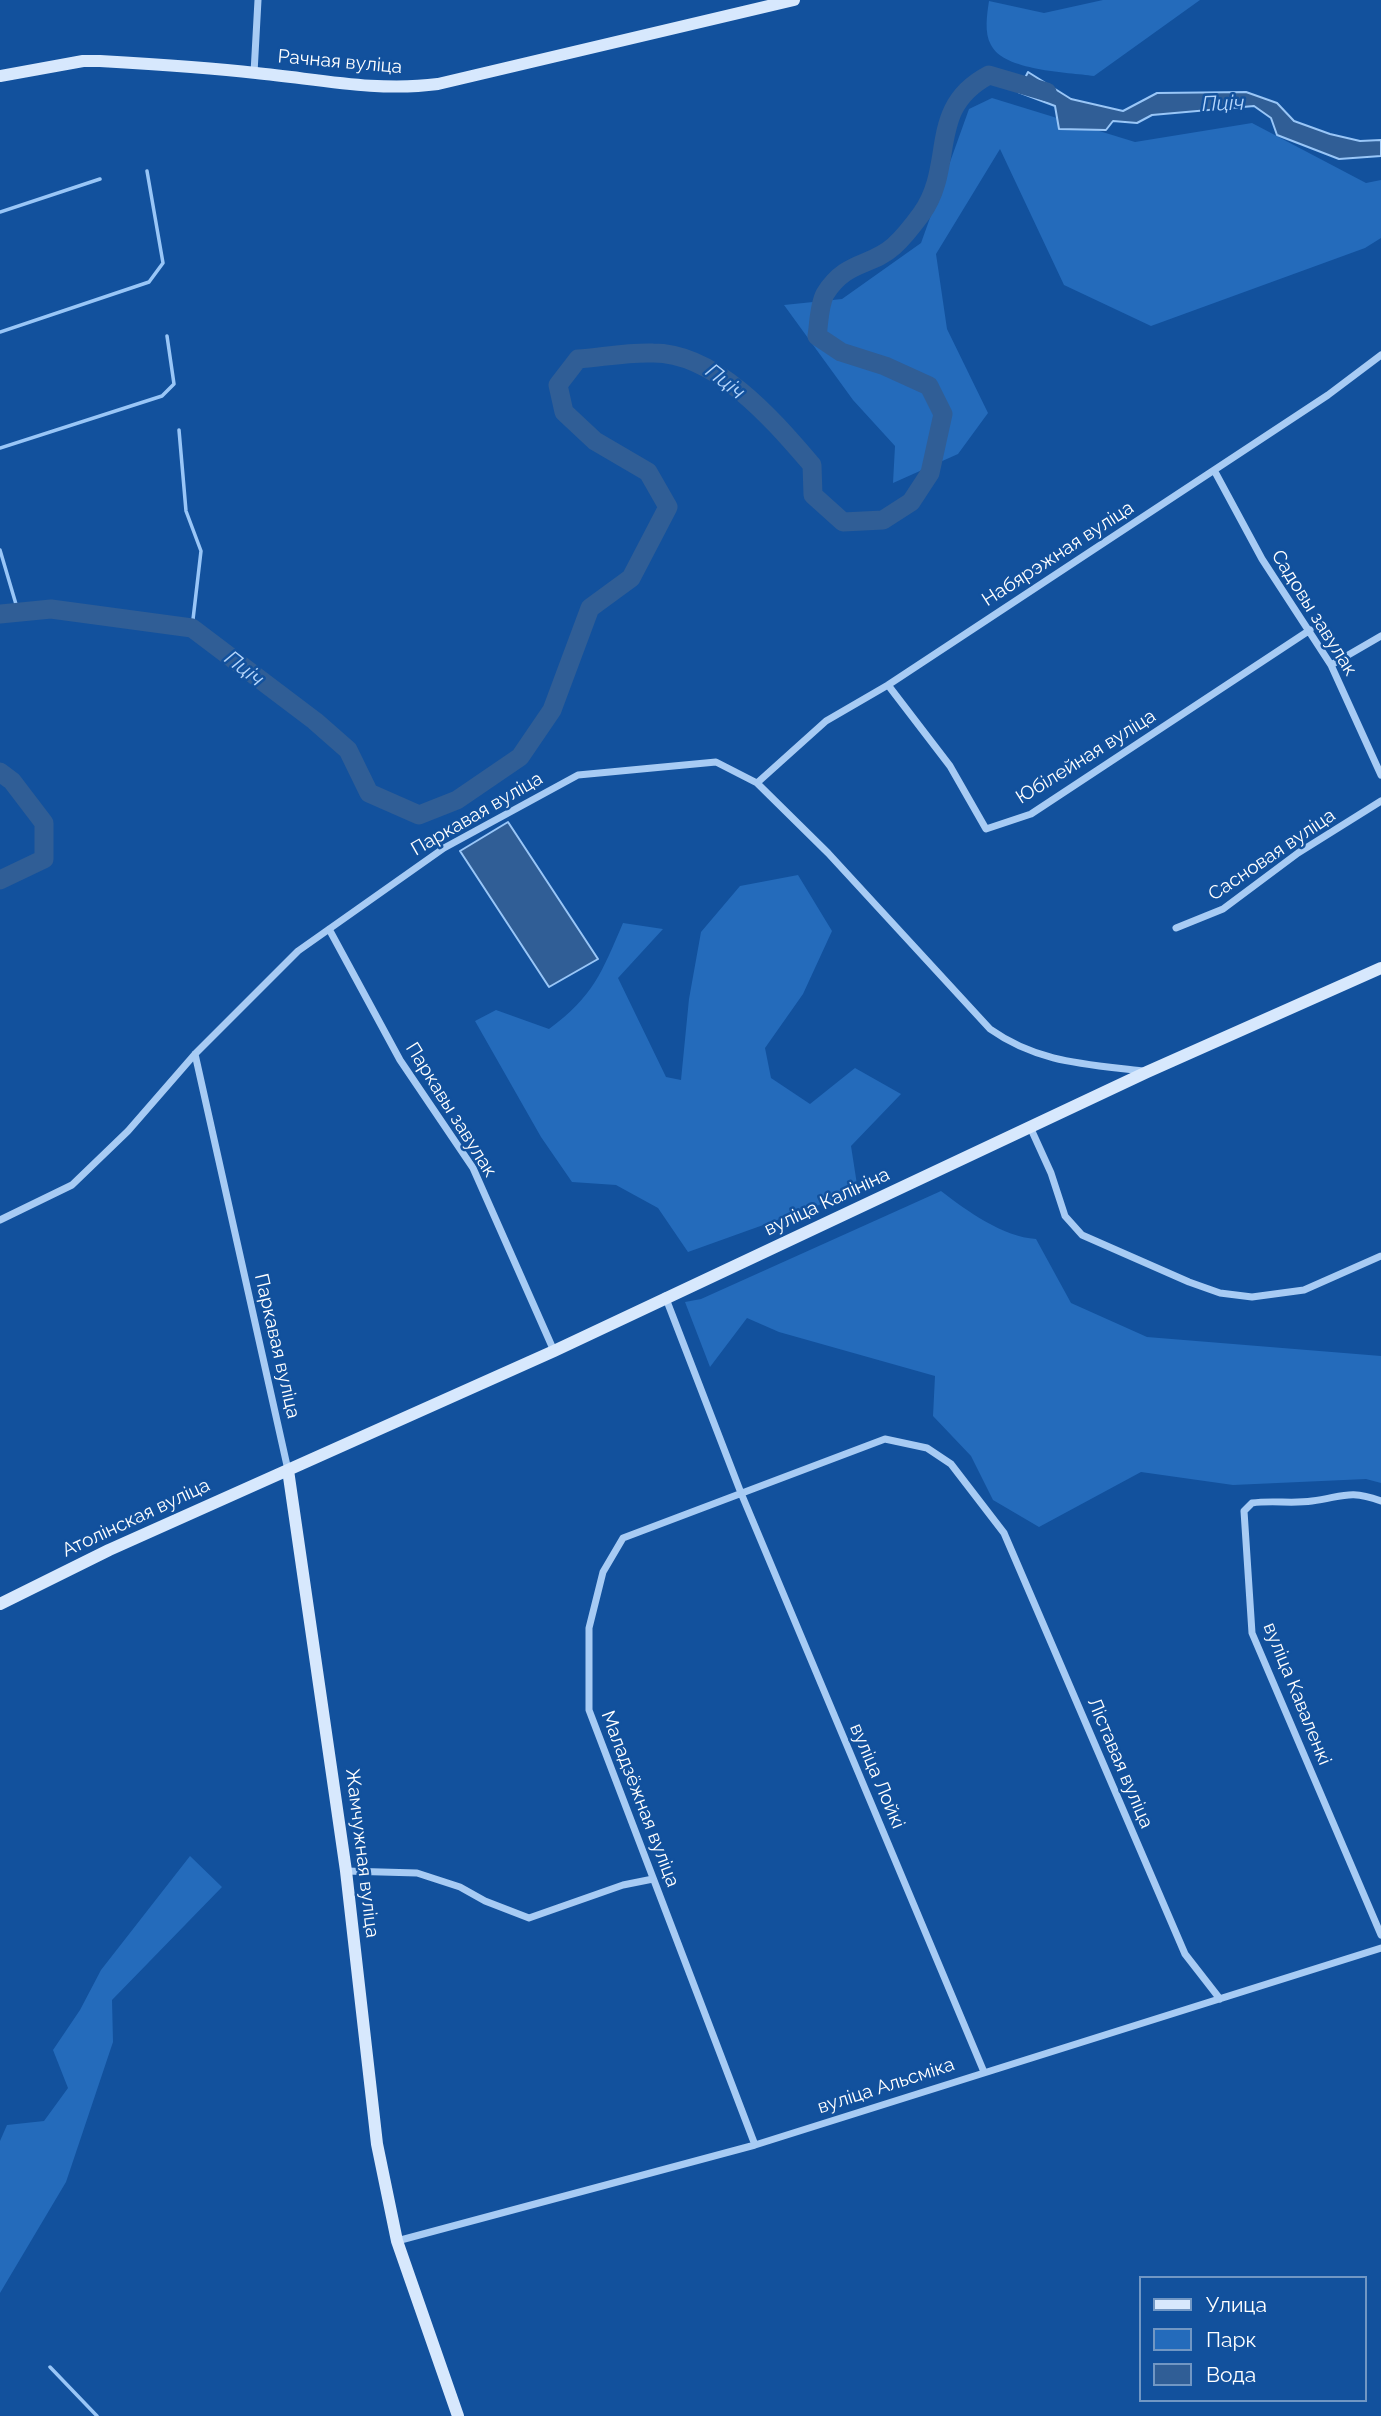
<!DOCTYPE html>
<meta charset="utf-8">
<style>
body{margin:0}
#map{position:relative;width:1381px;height:2416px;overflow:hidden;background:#12519d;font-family:Raleway,sans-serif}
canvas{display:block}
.legend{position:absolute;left:1139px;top:2276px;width:228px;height:126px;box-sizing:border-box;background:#12519d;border:2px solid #7197c4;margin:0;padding:9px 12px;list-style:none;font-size:21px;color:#fff}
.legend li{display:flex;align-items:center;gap:14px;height:35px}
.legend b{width:35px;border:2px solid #7197c4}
</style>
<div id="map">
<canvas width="1381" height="2416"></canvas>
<ul class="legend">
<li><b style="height:9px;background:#d7e8fd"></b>Улица</li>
<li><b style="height:19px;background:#246bbb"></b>Парк</li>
<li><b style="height:19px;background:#305e96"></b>Вода</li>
</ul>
</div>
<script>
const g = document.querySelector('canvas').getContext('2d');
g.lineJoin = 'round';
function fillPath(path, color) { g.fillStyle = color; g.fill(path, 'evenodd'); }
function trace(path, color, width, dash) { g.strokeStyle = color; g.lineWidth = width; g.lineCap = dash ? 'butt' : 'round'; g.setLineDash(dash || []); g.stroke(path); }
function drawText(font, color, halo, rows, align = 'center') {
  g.font = font + ' Raleway,sans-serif'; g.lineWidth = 5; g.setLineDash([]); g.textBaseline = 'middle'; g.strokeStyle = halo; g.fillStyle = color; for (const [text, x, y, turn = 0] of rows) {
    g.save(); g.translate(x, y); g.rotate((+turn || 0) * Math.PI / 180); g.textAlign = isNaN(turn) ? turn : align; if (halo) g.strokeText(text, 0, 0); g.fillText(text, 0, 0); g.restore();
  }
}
fillPath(new Path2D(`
 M1103,0H1200L1094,76C1067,72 1004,71 991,45C984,33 987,14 989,1L1044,13Z
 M992,98L1135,142L1252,123L1366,183L1381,180V238L1365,248L1151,326L1064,285L1000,149L936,254L947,329L988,413L958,454L893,483L895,446L853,400L784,305L842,299L921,243L969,109Z
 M798,875L832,931L803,994L765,1048L771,1078L810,1104L855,1068L901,1094L851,1146L858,1191L688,1252L658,1208L616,1185L572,1182L541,1137L475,1021L496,1010L549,1029C593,997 602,972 623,923L663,929L618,978L666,1077L681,1080L689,999L701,932L740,886Z
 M941,1191C967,1211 1003,1237 1036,1239L1071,1303L1147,1337L1381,1356V1483L1366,1479L1233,1485L1141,1472L1039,1527L993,1500L971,1456L933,1416L935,1376L779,1332L747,1318L710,1367L685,1302L701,1299Z
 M190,1856L222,1887L112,2000L113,2042L66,2182L0,2293V2141L7,2125L44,2121L68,2088L53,2050L80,2010L101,1970Z`), '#246bbb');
const water = new Path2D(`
 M1028,72L1071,99L1123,111L1157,93L1246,92L1277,103L1294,121L1330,134L1360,141L1381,140V156L1339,159L1277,135L1271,118L1254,106L1152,115L1137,123L1113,121L1106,130L1059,129L1055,106L1018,92Z
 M508,822L598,959L549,987L460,851Z`);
fillPath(water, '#305e96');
trace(water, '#99c6f7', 2);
trace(new Path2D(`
 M0,212L100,179
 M0,332L149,282L163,263L147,171
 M179,430L186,511L201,551L192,628
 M0,448L162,396L174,384L167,336
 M0,550L18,611
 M50,2367L97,2416`), '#99c6f7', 3.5);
trace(new Path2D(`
 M0,614L51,609L192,628L315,721L348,750L369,793L419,815L457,800L520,757L552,710L590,608L631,578L668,507L648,472L595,441L564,412L558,385L578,359C603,357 629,352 653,353C717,353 774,421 812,465L813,495L843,522L883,520L911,502L930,473L943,414L929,386L885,366L841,352L817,336C819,324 819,305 825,294C846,260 871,267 894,246C904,237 914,224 922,213C956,164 926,108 989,75L1047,92
 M0,772L12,781L44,823V859L0,880`), '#305e96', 19);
trace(new Path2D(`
 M254,73L258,0
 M1214,470L1262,559L1331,665L1381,775
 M1331,665L1381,636
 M888,685L950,766L986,829L1031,814L1310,630
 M757,783L826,721L888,685L1328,395L1381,355
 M1176,928L1223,909L1298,853L1381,801
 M329,929L400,1060L473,1168L554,1351
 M195,1054L288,1470
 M1031,1129L1051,1173L1065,1216L1082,1235L1189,1282L1220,1293L1252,1297L1304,1290L1381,1256
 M0,1220L72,1185L128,1131L195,1054L298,951L444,848L578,775L716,762L757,783L828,853L990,1029C1038,1063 1086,1064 1143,1071
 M665,1296L741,1493L984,2072
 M1381,1501C1349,1489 1343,1497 1312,1501C1292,1504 1272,1500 1252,1503L1244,1511L1252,1633L1381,1935
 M346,1871L417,1873L460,1887L485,1901L529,1918L623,1885L653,1879
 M755,2145L589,1710V1628L603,1572L623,1538L885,1439L927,1448L951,1464L1004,1533L1185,1954L1220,1999
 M397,2241L755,2145L1381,1948`), '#a7cbf4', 7);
trace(new Path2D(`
 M0,76L83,61H100C152,64 204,67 256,73C318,79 376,92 438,84L794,0
 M288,1470L346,1871L377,2144L397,2241L458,2416
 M0,1604L109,1550L554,1351L1147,1072L1381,968`), '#d7e8fd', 12);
drawText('19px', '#fff', '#12519d', [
 ["Рачная вуліца",340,62,5],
 ["Набярэжная вуліца",1058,554,-33],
 ["Садовы завулак",1314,613,58],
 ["Юбілейная вуліца",1086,757,-32],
 ["Паркавая вуліца",477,814,-30],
 ["Сасновая вуліца",1272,855,-34],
 ["Паркавы завулак",451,1110,58],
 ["вуліца Калініна",827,1202,-25],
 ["Паркавая вуліца",277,1346,77],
 ["Атолінская вуліца",136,1518,-25],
 ["вуліца Каваленкі",1297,1694,68],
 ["Ліставая вуліца",1120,1763,67],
 ["вуліца Лойкі",877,1776,67],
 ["Маладзёжная вуліца",640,1799,69],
 ["Жамчужная вуліца",362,1853,83],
 ["вуліца Альсміка",886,2086,-18]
]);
drawText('italic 21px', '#b4d5fb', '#12519d', [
 ["Пціч",1223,104,-2],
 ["Пціч",725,382,38],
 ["Пціч",244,669,38]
]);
</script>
